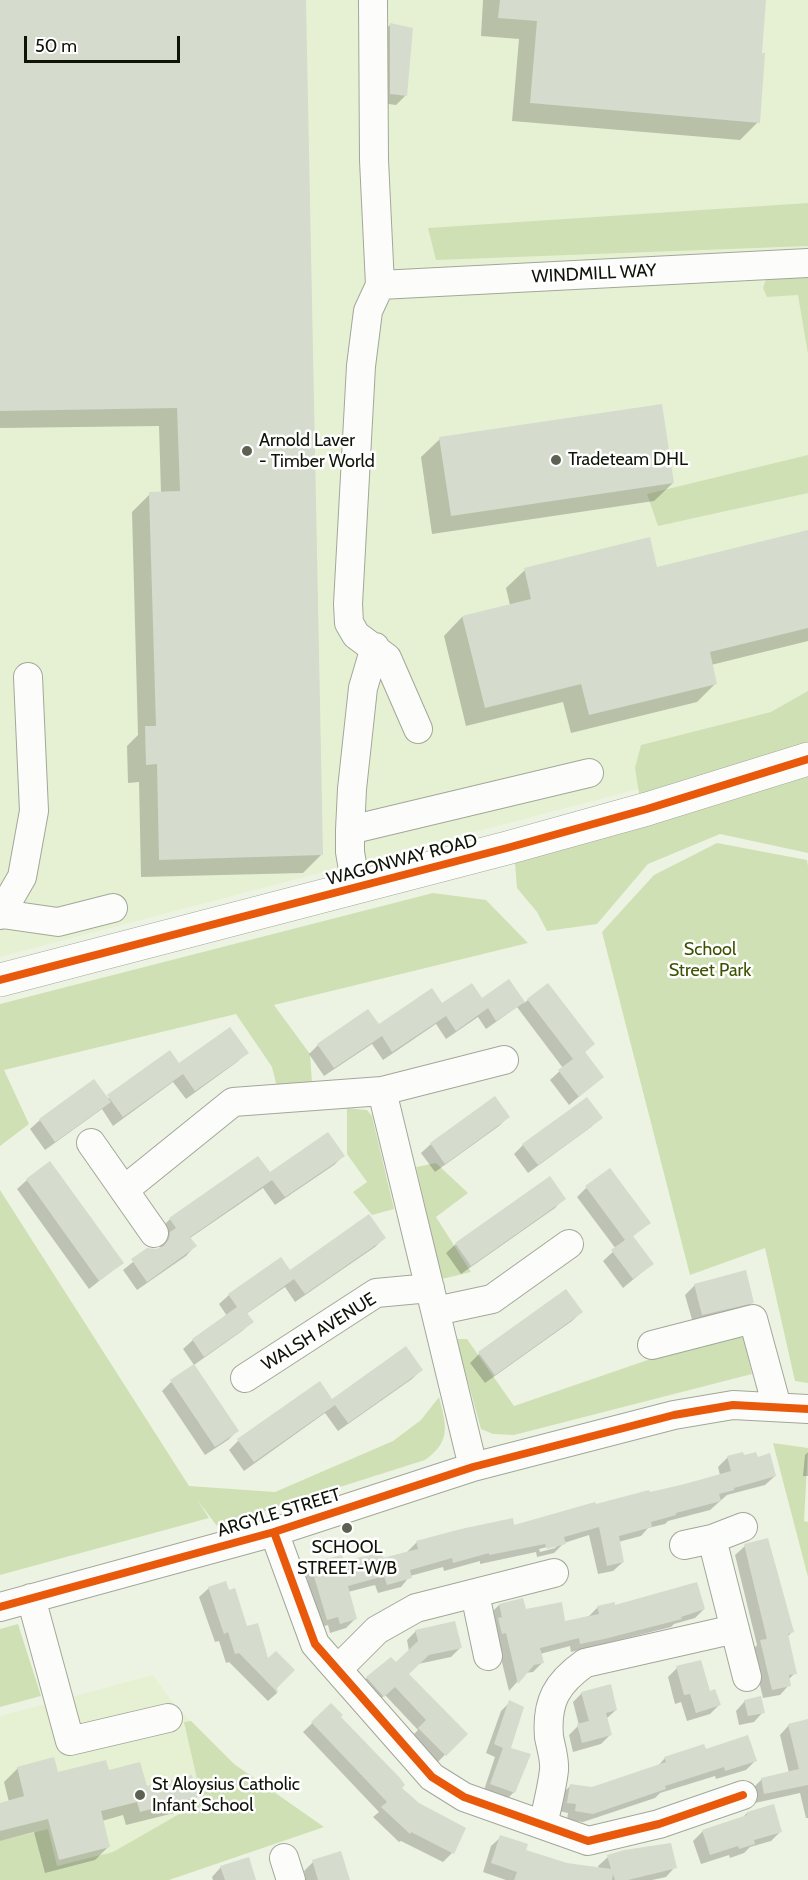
<!DOCTYPE html>
<style>
body{margin:0}
#map{position:relative;width:808px;height:1880px;overflow:hidden;background:#edf3e2;font-family:Cabin,sans-serif}
canvas{display:block}
.scale{position:absolute;left:24px;top:36px;width:156px;height:27px;box-sizing:border-box;border:3px solid #0f1308;border-top:0;padding-left:8px;font-size:18px;line-height:21px;white-space:nowrap;color:#0f1308;-webkit-text-stroke:4px #fff;paint-order:stroke}
</style>
<div id="map">
<canvas width="808" height="1880"></canvas>
<div class="scale">50 m</div>
</div>
<script>
const g = document.querySelector('canvas').getContext('2d');
g.lineJoin = 'round';
function fillPath(path, color) { g.fillStyle = color; g.fill(path, 'evenodd'); }
function trace(path, color, width, dash) { g.strokeStyle = color; g.lineWidth = width; g.lineCap = dash ? 'butt' : 'round'; g.setLineDash(dash || []); g.stroke(path); }
function drawText(font, color, halo, rows, align = 'center') {
  g.font = font + ' Cabin,sans-serif'; g.lineWidth = 5; g.setLineDash([]); g.textBaseline = 'middle'; g.strokeStyle = halo; g.fillStyle = color; for (const [text, x, y, turn = 0] of rows) {
    g.save(); g.translate(x, y); g.rotate((+turn || 0) * Math.PI / 180); g.textAlign = isNaN(turn) ? turn : align; if (halo) g.strokeText(text, 0, 0); g.fillText(text, 0, 0); g.restore();
  }
}
fillPath(new Path2D(`
 M0,0H808V738L631,791L0,957Z
 M153,1675L173,1703L234,1764L324,1827L169,1880H0V1716Z`), '#e6f1d3');
fillPath(new Path2D(`
 M808,203V246L436,260L428,228Z
 M808,278V354L798,295L767,297L763,288L766,279Z
 M808,455V493L658,526L647,494Z
 M808,691V745L640,799L635,768L641,745L771,712Z
 M808,774V853L720,834L648,864L597,924L547,931L537,912L517,888L515,863Z
 M717,843L807,860L808,866V1383L795,1381L765,1248L690,1275L602,932L654,875Z
 M433,893L486,900L528,943L274,1005L310,1054L312,1082L277,1087L272,1067L236,1014L4,1070L29,1124L0,1146V1004Z
 M347,1108L367,1110L372,1116L394,1209L372,1215L353,1192L367,1182L347,1154Z
 M436,1163L468,1193L436,1217L471,1272L442,1279L416,1167Z
 M0,1190L189,1486L275,1492L393,1441L421,1420L439,1397C446,1425 452,1441 425,1460L217,1526L198,1501L209,1518L0,1575Z
 M729,1332L739,1333L744,1339L752,1374L514,1435L493,1434L481,1429L456,1339H467L514,1406Z
 M773,1443L808,1448L804,1521L808,1522V1577Z
 M18,1624L41,1696L0,1707V1629Z
 M191,1721L234,1764L324,1827L169,1880H0V1841L48,1829L57,1866L113,1852L202,1801L184,1722Z`), '#d0e0b5');
fillPath(new Path2D(`
 M0,0H304L321,855L303,873L141,877L139,782L128,783L127,746L138,735L132,512L150,494L161,493L159,426L0,428Z
 M483,0H764L758,122L740,140L512,121L519,39L481,36Z
 M390,25L405,96L396,105L381,103V34Z
 M440,439L673,483L654,501L432,534L421,457Z
 M808,532V641L711,665L716,683L697,702L571,733L563,702L466,726L444,636L462,617L510,605L506,588L525,570L656,569Z
 M509,981L524,1003L528,1000L593,1044L584,1053L602,1077L569,1105L550,1080L563,1068L517,1007L486,1029L478,1017L446,1039L436,1024L383,1060L372,1044L324,1076L309,1054L318,1045L442,1005L482,1000Z
 M247,1053L237,1062L186,1099L173,1082L113,1126L102,1109L45,1150L30,1129L40,1120L94,1081L106,1099L179,1066Z
 M508,1117L499,1126L435,1172L421,1153L431,1144Z
 M601,1118L591,1127L528,1173L514,1154L523,1145Z
 M343,1156L334,1165L275,1205L263,1188L190,1238L195,1246L186,1256L137,1290L123,1270L148,1250L160,1249L161,1228L170,1219L269,1174Z
 M550,1178L564,1198L555,1208L461,1274L446,1253L456,1244Z
 M27,1180L122,1263L89,1289L17,1189Z
 M586,1188L649,1222L632,1237L652,1264L623,1288L603,1261L616,1249L577,1197Z
 M384,1238L375,1247L295,1302L285,1287L246,1314L252,1322L242,1331L194,1365L183,1349L193,1340L227,1316L219,1304L229,1295L280,1259L290,1272Z
 M695,1285L753,1302L743,1312L693,1323L685,1295Z
 M581,1312L572,1321L485,1383L470,1363L479,1354Z
 M421,1370L412,1379L338,1431L325,1413L244,1471L229,1450L238,1441L332,1401Z
 M171,1382L237,1431L228,1440L205,1455L162,1391Z
 M808,1452V1476H803L805,1455Z
 M742,1454L743,1457L756,1459L775,1476L765,1485L727,1495L710,1510L668,1521L665,1524L648,1528L641,1536L618,1542L623,1562L613,1571L598,1574L589,1535L564,1543L554,1553L537,1557L536,1552L480,1564V1561L444,1571L443,1567L410,1576L401,1587L378,1593L375,1585L348,1592L355,1619L346,1628L330,1633L328,1625L317,1628L305,1584L308,1581L305,1572L315,1563H343L382,1559L407,1552L416,1543L513,1527L649,1494L720,1475L718,1467L727,1458ZM559,1544L555,1548L540,1552L539,1549Z
 M745,1546L792,1632L787,1637L795,1673L788,1680L789,1685L780,1695L763,1698L752,1651L757,1645L735,1555Z
 M209,1588L246,1628L267,1661L277,1693L268,1701L229,1662L226,1663L219,1641L215,1642L199,1597Z
 M499,1605L564,1623L589,1616L598,1607L704,1609L695,1618L674,1624L671,1627L571,1652L570,1646L540,1654L542,1663L533,1672L525,1673L509,1691L490,1614Z
 M416,1631L460,1648L451,1657L418,1664L407,1675L465,1734L436,1764L410,1738L418,1730L385,1695L374,1705L358,1687L367,1678L396,1664L409,1651L407,1640Z
 M677,1668L709,1693L719,1705L710,1714L687,1721L681,1702L675,1704L668,1677Z
 M582,1693L616,1710L606,1719L610,1735L601,1744L573,1752L569,1735L579,1725L573,1702Z
 M745,1701L763,1712L754,1722L739,1725L736,1711Z
 M510,1702L509,1748L514,1792L505,1801L483,1793L495,1757L486,1753L501,1711Z
 M331,1705L339,1717L400,1788L452,1853L443,1862L401,1841L399,1842L373,1817L379,1812L303,1732Z
 M808,1721V1818H806L800,1793L755,1803L752,1789L762,1779L789,1773L780,1735L789,1725Z
 M705,1751L755,1761L746,1770L716,1779L715,1776L660,1793L655,1798L583,1822L567,1820L568,1813L559,1811L561,1795L571,1785L592,1788L657,1767L665,1758Z
 M18,1768L57,1774L108,1772L146,1788L197,1797L182,1811L126,1825L123,1815L102,1821L109,1846L95,1860L45,1873L34,1832L0,1841V1804L9,1802L4,1782Z
 M747,1813L781,1831L771,1841L750,1847L744,1853L730,1858L729,1855L701,1864L693,1841L703,1831L742,1818Z
 M501,1837L524,1851L566,1865L599,1869L598,1866L608,1857L675,1867L666,1877L652,1880H506L483,1872L491,1846Z
 M313,1862L349,1880H306L304,1871Z
 M221,1867L255,1880H213L212,1877Z`), '#0003');
fillPath(new Path2D(`
 M0,0H306L323,855L159,860L157,764L146,765L145,726H156L149,492L180,491L177,408L0,411Z
 M500,0H766L762,53H765L760,123L530,103L537,21L498,18Z
 M390,23L413,28L407,96L390,94Z
 M662,404L674,483L451,516L439,437Z
 M808,530V628L710,652L717,684L589,715L581,684L485,708L462,616L531,599L524,568L650,537L657,567Z
 M509,979L525,1002L496,1021L488,1008L456,1031L446,1016L392,1052L382,1036L334,1068L317,1044L368,1009L379,1024L432,988L442,1003L472,983L482,998Z
 M548,983L595,1044L585,1052L604,1077L579,1097L558,1070L573,1059L527,999Z
 M230,1027L249,1053L195,1091L183,1074L123,1117L107,1095L170,1050L179,1063Z
 M94,1079L111,1102L55,1142L39,1119Z
 M495,1096L510,1117L445,1164L430,1143Z
 M587,1097L603,1118L538,1165L522,1144Z
 M328,1132L345,1156L285,1197L272,1180L190,1237L197,1246L147,1282L131,1259L147,1248L156,1249L164,1246L169,1239L170,1232L176,1228L169,1218L258,1156L270,1172Z
 M50,1161L124,1263L99,1281L26,1179Z
 M610,1168L651,1223L633,1236L654,1264L633,1279L611,1250L625,1240L585,1186Z
 M550,1176L566,1199L471,1266L455,1243Z
 M369,1214L386,1238L305,1294L294,1279L247,1313L254,1322L204,1357L192,1339L237,1307L228,1294L281,1257L290,1270Z
 M746,1270L754,1303L702,1315L694,1284Z
 M566,1289L583,1312L495,1375L478,1352Z
 M406,1346L423,1370L348,1423L335,1405L254,1462L237,1439L320,1381L332,1399Z
 M194,1364L239,1431L215,1447L170,1380Z
 M743,1452L744,1455L756,1452L758,1457L770,1453L776,1476L734,1488V1490L719,1494L721,1501L676,1513V1515L651,1522L652,1527L619,1536L624,1562L607,1566L599,1527L564,1537L566,1544L547,1549L545,1544L489,1555V1553L453,1563L452,1558L410,1570L412,1578L387,1585L384,1576L348,1586L357,1619L340,1624L338,1617L327,1620L313,1573L317,1572L314,1562L342,1555L344,1561L382,1552L383,1558L418,1549L416,1541L461,1529L513,1518L514,1525L595,1502L596,1504L649,1490L650,1492L685,1484L731,1471L727,1456Z
 M768,1538L794,1632L788,1634L797,1674L789,1675L791,1686L772,1690L760,1640L767,1639L744,1544Z
 M226,1581L229,1590L235,1588L247,1626L258,1623L268,1658L276,1651L295,1670L277,1688L278,1693L239,1653L235,1654L228,1632L224,1634L208,1587Z
 M697,1582L705,1609L681,1617L682,1619L604,1639L580,1644L579,1638L540,1648L544,1663L534,1665L518,1684L506,1633L502,1634L498,1618L502,1617L499,1604L523,1598L526,1609L562,1602L565,1621L599,1614L597,1606L615,1602V1605Z
 M455,1621L462,1648L429,1655L409,1674L468,1734L446,1756L418,1728L426,1720L395,1687L384,1697L366,1677L391,1657L396,1662L418,1641L415,1630Z
 M701,1660L710,1691L715,1689L721,1705L696,1713L690,1694L684,1695L676,1666Z
 M611,1684L617,1710L606,1713L612,1735L582,1743L577,1724L589,1721L581,1692Z
 M761,1696L765,1713L748,1716L744,1700Z
 M509,1700L524,1707L511,1748L531,1754L515,1793L490,1784L503,1748L494,1744Z
 M331,1703L343,1715L341,1717L400,1778L405,1785L402,1788L419,1803L466,1828L454,1854L411,1832L410,1834L381,1807L387,1802L311,1722Z
 M808,1719V1785L764,1794L761,1778L799,1769L788,1724Z
 M748,1735L757,1761L725,1771L724,1767L665,1786L666,1789L593,1814L575,1811L576,1804L567,1803L570,1784L592,1787L666,1762L664,1757L704,1744L706,1749Z
 M54,1757L58,1772L106,1760L109,1770L140,1762L147,1786L192,1775L198,1797L140,1812L137,1802L101,1811L110,1847L59,1860L48,1819L0,1831V1803L24,1796L17,1767Z
 M774,1804L782,1832L754,1840L755,1844L739,1849L738,1846L710,1855L702,1830L747,1815V1812Z
 M500,1835L528,1844L526,1850L567,1863L611,1869L607,1855L624,1850L671,1843L677,1868L628,1880H615L613,1874L612,1880H514L517,1872L491,1863Z
 M341,1851L350,1880H318L312,1860Z
 M249,1857L256,1880H225L220,1866Z`), '#d5dbcd');
const minor = new Path2D(`
 M373,0L374,160L380,285L368,311L361,366L348,604L349,623L356,635L387,658L418,729
 M380,285L808,263
 M350,830L352,789L363,688L375,647
 M356,887L350,852V830L589,773
 M2,914L58,922L113,908
 M0,915L22,877L34,811L28,677
 M382,1091L473,1467
 M91,1143L154,1233
 M124,1190L233,1102L382,1091L504,1060
 M436,1311L492,1299L569,1244
 M652,1345L753,1319L777,1407
 M245,1378L376,1293L430,1288
 M274,1532L315,1644L432,1777L464,1797L588,1841L659,1824L743,1795
 M712,1539L747,1677
 M684,1545L712,1539L743,1527
 M475,1594L488,1656
 M31,1598L70,1741L168,1718
 M0,1607L274,1532L473,1467L674,1415L733,1405L808,1409
 M338,1669L377,1630L416,1608L554,1573
 M543,1825C547,1807 552,1788 554,1770C555,1759 551,1748 549,1737C546,1701 557,1683 585,1663L735,1629
 M284,1858L291,1880`);
const major = new Path2D(`
 M0,980L507,848L647,809L808,759`);
trace(minor, '#a2a799', 30);
trace(major, '#a2a799', 34);
trace(minor, '#fcfdfb', 28);
trace(major, '#fcfdfb', 33);
trace(new Path2D(`
 M0,980L507,848L647,809L808,759
 M274,1532L315,1644L432,1777L464,1797L588,1841L659,1824L743,1795
 M0,1607L274,1532L473,1467L674,1415L733,1405L808,1409`), '#e8590c', 8);
for (const [x, y, r, color] of [
 [247,451,6,"#5d6154"],
 [556,460,6,"#5d6154"],
 [347,1528,6,"#5d6154"],
 [140,1795,6,"#5d6154"]
]) { const dot = new Path2D(); dot.arc(x, y, r, 0, 2 * Math.PI); g.fillStyle = color; g.fill(dot); trace(dot, '#fff', 2); }
drawText('18px', '#0f1308', '#fff', [
 ["WINDMILL WAY",594,274,-3],
 ["WAGONWAY ROAD",402,860,-15],
 ["WALSH AVENUE",319,1332,-32],
 ["ARGYLE STREET",279,1513,-17]
]);
drawText('18px', '#0f1308', '#fff', [
 ["Arnold Laver",259,441],
 ["- Timber World",259,462],
 ["Tradeteam DHL",568,460],
 ["SCHOOL",347,1548,"center"],
 ["STREET-W/B",347,1569,"center"],
 ["St Aloysius Catholic",152,1785],
 ["Infant School",152,1806]
], 'left');
drawText('18px', '#3d5200', '#fff', [
 ["School",710,950],
 ["Street Park",710,971]
]);
</script>
